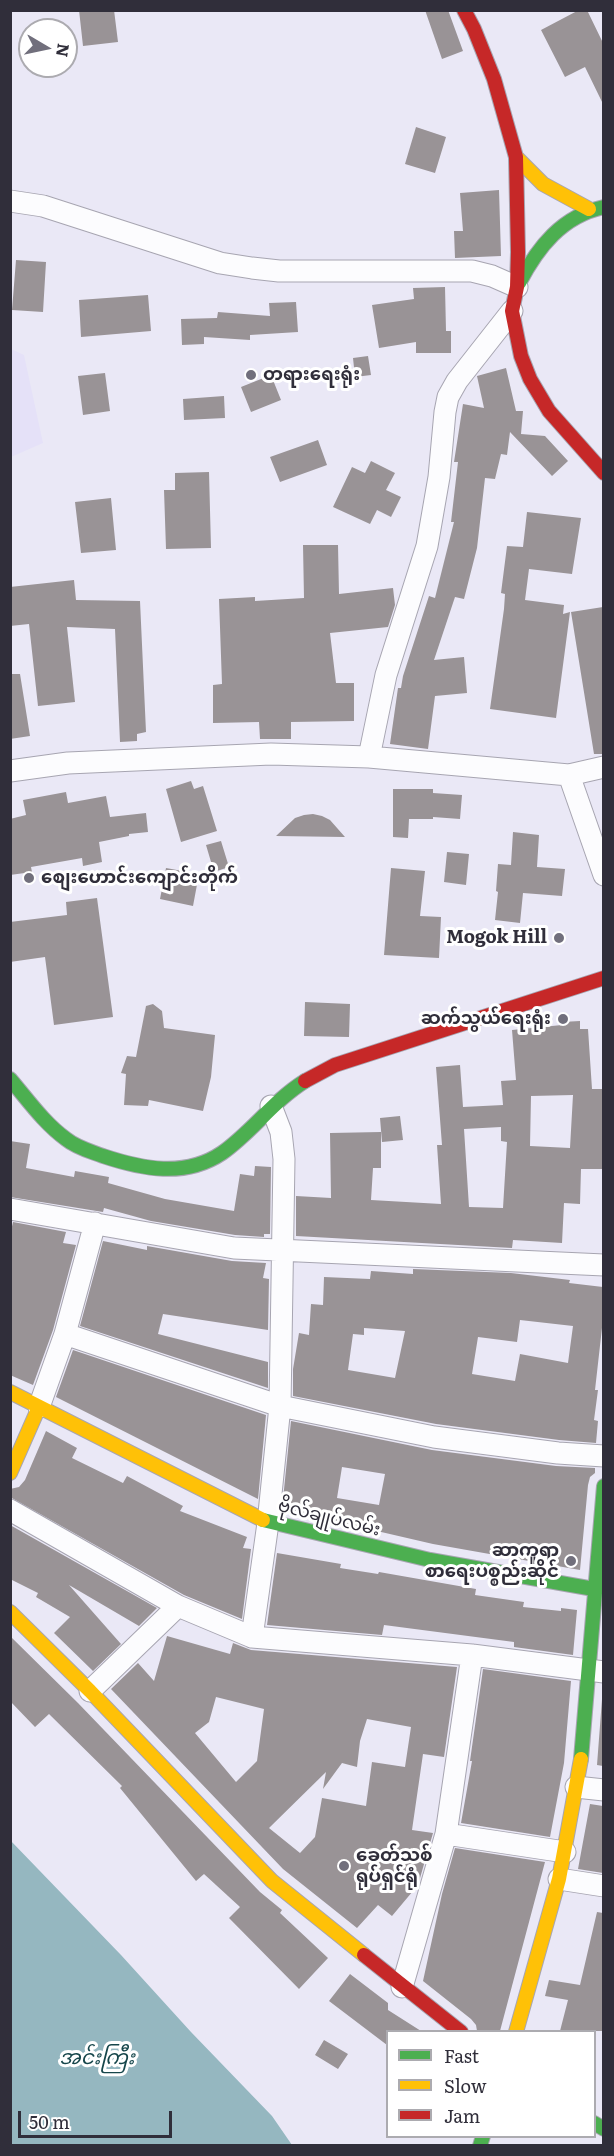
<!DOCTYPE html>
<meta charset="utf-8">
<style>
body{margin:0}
#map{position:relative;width:614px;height:2156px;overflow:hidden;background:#eae8f6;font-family:Literata,serif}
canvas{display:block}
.frame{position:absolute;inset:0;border:12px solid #302e3a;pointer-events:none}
.legend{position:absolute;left:386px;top:2030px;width:210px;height:108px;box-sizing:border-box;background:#fff;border:2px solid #acabb0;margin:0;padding:8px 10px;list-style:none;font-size:18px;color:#302e3a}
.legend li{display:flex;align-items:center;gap:12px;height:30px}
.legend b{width:30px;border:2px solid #acabb0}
.north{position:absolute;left:18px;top:18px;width:60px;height:60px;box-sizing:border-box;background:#fff;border:2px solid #acabb0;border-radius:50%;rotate:99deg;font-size:16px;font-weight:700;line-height:24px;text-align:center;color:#302e3a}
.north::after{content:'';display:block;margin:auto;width:21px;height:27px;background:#716f7c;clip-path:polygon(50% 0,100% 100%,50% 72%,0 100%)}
.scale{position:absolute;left:18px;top:2111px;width:154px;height:27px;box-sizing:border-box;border:3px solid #302e3a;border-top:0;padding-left:8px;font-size:18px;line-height:21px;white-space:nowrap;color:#302e3a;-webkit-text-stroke:4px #fff;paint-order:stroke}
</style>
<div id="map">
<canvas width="614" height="2156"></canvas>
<div class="frame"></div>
<ul class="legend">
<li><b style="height:8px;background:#4caf50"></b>Fast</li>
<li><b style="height:8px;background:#ffc107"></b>Slow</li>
<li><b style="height:8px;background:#c62828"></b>Jam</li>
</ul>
<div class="north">N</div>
<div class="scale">50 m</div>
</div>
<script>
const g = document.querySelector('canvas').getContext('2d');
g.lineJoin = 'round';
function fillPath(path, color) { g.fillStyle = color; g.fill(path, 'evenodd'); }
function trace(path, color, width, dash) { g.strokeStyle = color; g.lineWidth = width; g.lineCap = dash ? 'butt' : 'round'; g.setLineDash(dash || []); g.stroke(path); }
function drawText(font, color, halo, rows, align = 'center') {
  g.font = font + ' Literata,"Noto Sans Myanmar",serif'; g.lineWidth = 6; g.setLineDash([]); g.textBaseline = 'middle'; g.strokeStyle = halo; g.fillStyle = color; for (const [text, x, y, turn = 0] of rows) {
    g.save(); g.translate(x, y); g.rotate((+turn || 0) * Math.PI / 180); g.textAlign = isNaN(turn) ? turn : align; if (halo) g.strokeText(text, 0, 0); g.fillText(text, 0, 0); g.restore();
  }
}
fillPath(new Path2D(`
 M11,349L24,355L43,443L11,457Z`), '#e5e1f8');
fillPath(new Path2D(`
 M10,1840L121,1955L191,2032L272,2116L292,2145H11Z`), '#95b7c0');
fillPath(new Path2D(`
 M79,10H114L118,42L83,46Z
 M425,10H448L463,51L442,59Z
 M579,10H587L603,43V104L585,67L565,77L541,30Z
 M416,127L446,137L435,173L405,164Z
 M499,190L501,256L455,258L454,231H463L460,193Z
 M16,260L46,262L43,312L12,310Z
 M445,287L446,331H451V353H416V342L379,348L372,305L414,299L413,288Z
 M148,295L151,331L81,337L79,300Z
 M296,302L298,332L250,335V340L204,337V344L182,345L181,319L217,318L218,312L270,316L269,303Z
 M368,356L371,375L355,377L353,358Z
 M506,368L516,411H523L521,434L545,436L568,461L552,476L510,432L507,455L501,454L495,479L485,478L477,548L464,599L455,597L434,660L464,657L467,693L435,696L428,749L390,744L398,688H401L403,676L429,596L435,598L454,522H451L458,462H454L463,404L484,408L477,376Z
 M105,373L110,411L83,415L78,376Z
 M271,375L281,400L251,412L241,387Z
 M224,396L225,418L184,420L183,399Z
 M318,440L327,465L280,482L270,457Z
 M371,461L395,473L386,490L401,497L391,517L377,510L370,524L333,507L352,467L365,473Z
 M209,472L211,548L166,549L164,490H175V473Z
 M111,498L116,550L81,553L75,502Z
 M527,512L581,518L572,574L529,569L525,600L564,605L563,614L570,612L556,718L490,709L504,609L505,594L501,593L507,546L523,547Z
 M303,545H338L339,594L393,588L395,605L388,627L330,633L336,683H354V721L291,722V739H260L259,722L213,723V685L222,684L219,599L255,597V601L304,598Z
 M74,580L76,600L140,601L146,732L137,734V741L120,742L115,629L67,627L75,702L38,706L29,624L10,626V587Z
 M603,607V754H594L571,612Z
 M10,674H20L30,736L10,739Z
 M191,781L194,789L203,786L217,831L181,842L166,789Z
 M393,789H433V793L462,795L460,819L433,817V819H409L408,838L393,837Z
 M66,792L68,803L106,796L110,817L146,813L148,832L129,834V836L99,842L102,862L83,866L82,858L31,867L32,872L10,875V819L26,815L23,800Z
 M313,814L322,816L330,820L345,837L276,836L295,818L304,815Z
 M513,832L539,835L537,867L565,869L562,896L523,893L520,923L495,920L498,892L496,891L498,864L511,865Z
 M221,841L229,867L214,872L206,845Z
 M447,852L469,854L466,885L444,882Z
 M166,868L199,874L193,906L160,899Z
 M391,868L425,871L420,916L441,917L439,958L384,955Z
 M97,898L113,1017L54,1025L45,957L10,962V922L67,915L66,902Z
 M305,1002L350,1004L349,1037L304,1036Z
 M153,1004L162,1011L164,1028L215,1035L211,1077L203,1111L149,1100L148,1106L124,1105L126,1074L121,1073L127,1056L136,1057L146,1006Z
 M580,1021V1029H588L592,1089H603V1169H581L580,1204L564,1203L562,1243L513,1240L512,1248L296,1236V1196L331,1198L330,1133L381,1132V1168H373L371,1200L441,1204L437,1145H442L436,1067L460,1065L463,1107L503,1105L501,1081L516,1080L512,1030L562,1025V1022ZM573,1095L570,1148L530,1146L531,1096ZM501,1127V1141L507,1142L503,1208L469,1207L464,1129Z
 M400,1116L403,1140L382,1142L380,1118Z
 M10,1141L30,1144L26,1168L74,1177L75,1171L109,1177L108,1183L165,1199L234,1211L240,1174L254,1176L255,1166L271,1167L270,1234H264V1237L235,1235L151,1221L104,1208L103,1212L10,1197Z
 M13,1222L66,1232L63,1243L76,1245L53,1330L33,1385L10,1375V1235Z
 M103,1241L147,1250V1246L232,1261L266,1263L263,1278L269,1279L268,1330L163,1314L158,1334L268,1362V1388L80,1326Z
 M413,1269L511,1273L570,1280L569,1283L603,1287V1319L595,1390H598L594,1420L598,1421L596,1443L559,1440L436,1424L293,1396V1369L299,1333L309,1335L311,1304L323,1305L324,1277L370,1279L371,1271L413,1274ZM520,1320L573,1326L568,1363L520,1354L515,1381L472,1374L478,1337L517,1342ZM364,1328L405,1331L395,1378L348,1370L353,1334L364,1335Z
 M73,1350L266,1415L258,1499L56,1397Z
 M291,1421L432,1450L556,1466L595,1468V1473L590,1477L588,1485L580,1570L433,1544L282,1509ZM342,1467L385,1474L379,1505L337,1498Z
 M46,1431L77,1448L72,1458L123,1483L127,1476L183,1506L180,1511L247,1537L243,1548L251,1549L242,1619L184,1595L10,1497V1489L19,1487L25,1480Z
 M10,1525L157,1608L139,1626L69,1585L121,1644L93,1671L54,1633L70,1617L36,1597L38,1593L10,1579Z
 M277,1553L341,1564L340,1568L378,1574L379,1572L476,1589L475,1595L524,1602L523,1607L561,1611V1608L577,1610L573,1655L514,1647V1642L384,1625L382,1635L267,1625Z
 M10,1636L78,1703L260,1892L282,1910L280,1913L328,1958L299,1989L229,1918L240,1907L204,1874L196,1881L120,1788L122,1786L49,1714L35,1727L10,1701Z
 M167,1636L230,1654L233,1643L251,1650L457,1667L444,1757L423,1754L412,1830L433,1833L418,1885L392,1916L378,1905L357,1928L283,1869L111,1689L138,1663L154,1681ZM216,1697L264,1709L257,1761L236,1782L195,1733L209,1722ZM367,1719L411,1727L405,1767L372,1762L366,1806L322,1798L315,1837L300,1853L269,1828L326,1772L323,1789L342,1763L357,1767L360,1741Z
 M483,1669L571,1681L564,1763L550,1837L461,1823L472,1761H470Z
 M603,1686V1766L597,1765Z
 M590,1804L603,1806V1873L578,1869Z
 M455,1848L545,1862L500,2031H477L476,2025L471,2019L423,1981L442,1894Z
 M597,1912L603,1913V2031H560L568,2000L545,1996L549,1980L580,1985Z
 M350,1974L388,2003V2010L421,2031H387V2045L329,2001Z
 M324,2040L348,2054L338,2069L315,2055Z`), '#999396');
const street = new Path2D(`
 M10,201L43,206L220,263L252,268L279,271H472L492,276L517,287
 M369,757L386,675L427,546L439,477L445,412L448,397L457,381L512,311
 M10,771L68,763L271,754L369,757L569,775L604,767
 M569,775L604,875
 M271,1106L281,1132L284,1159L280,1406L268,1523L252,1637L472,1655L604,1672
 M10,1209L234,1248L604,1265
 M65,1334L280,1406L434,1437L558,1453L604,1456
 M39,1407L65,1334L95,1223
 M10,1510L178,1606
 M90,1691L178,1606L252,1637
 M576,1787L604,1790
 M446,1834L565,1852
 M559,1879L604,1886
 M402,1987L446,1834L472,1655`);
const fast = new Path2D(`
 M519,283C538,247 562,216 604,207
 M10,1079C28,1100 44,1123 66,1139C77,1148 90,1151 103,1156C142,1169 185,1178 222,1153C252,1132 273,1101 305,1081
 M263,1520L430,1560L594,1589
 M581,1759L604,1486
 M594,2123L604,2129
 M480,2146L483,2136`);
const slow = new Path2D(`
 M516,157L543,184L589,209
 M10,1392L263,1520
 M10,1473L39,1407
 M10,1612L90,1691L272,1881L364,1955
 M516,2032L559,1879L581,1759`);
const jam = new Path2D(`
 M464,10L474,29L494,79L516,157L518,252L517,287L512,311L521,356L530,379L549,411L604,473
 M305,1081L335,1065L604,978
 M364,1955L461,2032`);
trace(street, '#a7a5b1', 23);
trace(fast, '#a7a5b1', 16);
trace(slow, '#a7a5b1', 16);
trace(jam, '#a7a5b1', 16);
trace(street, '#fcfcfe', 21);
trace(fast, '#4caf50', 14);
trace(slow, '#ffc107', 14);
trace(jam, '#c62828', 14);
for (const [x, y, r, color] of [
 [251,375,6,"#716f7c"],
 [29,878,6,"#716f7c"],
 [559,938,6,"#716f7c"],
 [563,1019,6,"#716f7c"],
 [571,1561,6,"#716f7c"],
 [344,1866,6,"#716f7c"]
]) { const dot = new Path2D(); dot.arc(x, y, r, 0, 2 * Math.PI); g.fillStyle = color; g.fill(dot); trace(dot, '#fff', 2); }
drawText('bold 18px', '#302e3a', '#fff', [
 ["တရားရေးရုံး",263,375],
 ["စျေးဟောင်းကျောင်းတိုက်",41,878],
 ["Mogok Hill",547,938,"right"],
 ["ဆက်သွယ်ရေးရုံး",551,1019,"right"],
 ["ဆာကူရာ",559,1551,"right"],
 ["စာရေးပစ္စည်းဆိုင်",559,1572,"right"],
 ["ခေတ်သစ်",356,1856],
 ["ရုပ်‌ရှင်ရုံ",356,1877]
], 'left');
drawText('18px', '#302e3a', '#fff', [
 ["ဗိုလ်‌ချုပ်‌လမ်း",329,1518,14]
]);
drawText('italic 20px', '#16464b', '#fff', [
 ["အင်းကြီး",97,2058]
]);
</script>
